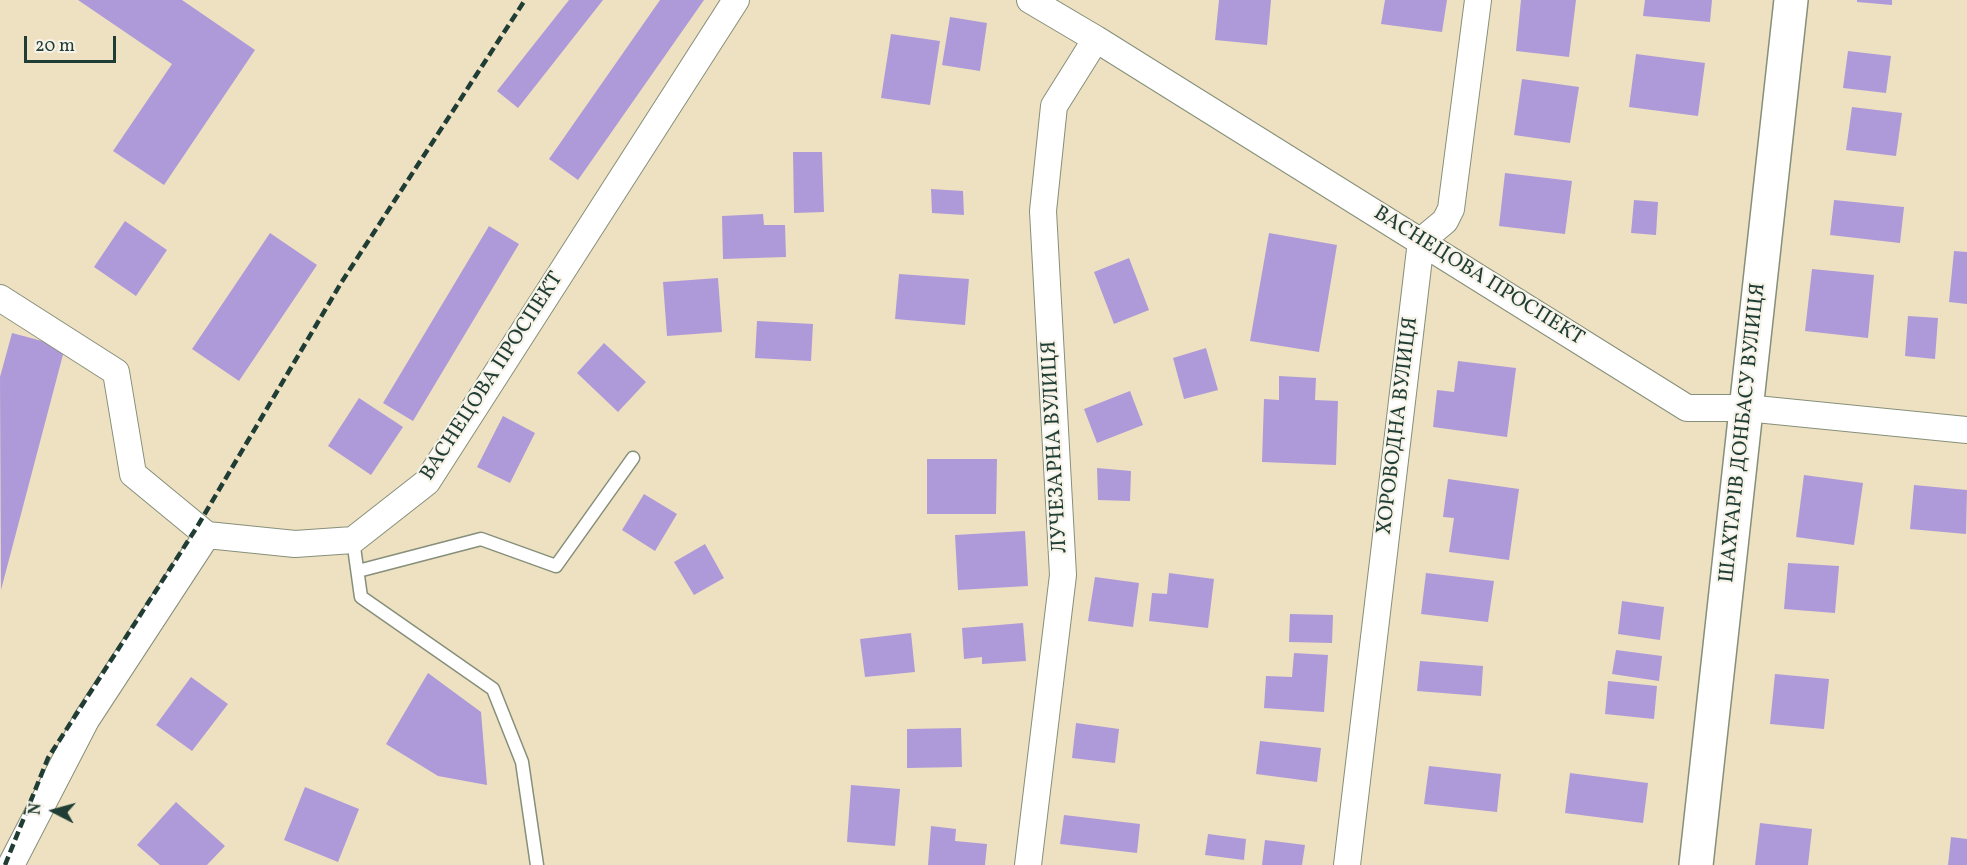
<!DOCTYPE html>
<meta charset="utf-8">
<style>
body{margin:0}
#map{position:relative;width:1967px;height:865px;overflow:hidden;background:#eee1c1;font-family:Vollkorn,serif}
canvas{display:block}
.north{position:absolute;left:24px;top:781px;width:60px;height:60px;-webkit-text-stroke:4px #f7f3e8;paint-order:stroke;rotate:276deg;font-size:16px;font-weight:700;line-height:24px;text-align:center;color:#1f3d34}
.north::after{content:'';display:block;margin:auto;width:21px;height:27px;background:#1f3d34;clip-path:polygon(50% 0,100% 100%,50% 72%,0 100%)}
.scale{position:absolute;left:24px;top:36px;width:92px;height:27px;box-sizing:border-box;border:3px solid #1f3d34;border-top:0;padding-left:8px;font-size:18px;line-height:21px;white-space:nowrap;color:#1f3d34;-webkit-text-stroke:4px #f7f3e8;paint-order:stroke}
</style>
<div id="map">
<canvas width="1967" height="865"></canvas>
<div class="north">N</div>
<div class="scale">20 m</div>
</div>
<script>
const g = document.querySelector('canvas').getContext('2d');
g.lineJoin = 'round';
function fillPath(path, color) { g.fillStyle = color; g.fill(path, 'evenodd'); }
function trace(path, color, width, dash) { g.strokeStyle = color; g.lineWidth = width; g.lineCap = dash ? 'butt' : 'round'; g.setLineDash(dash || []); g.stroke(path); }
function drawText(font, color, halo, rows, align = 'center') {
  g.font = font + ' Vollkorn,serif'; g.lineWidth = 4.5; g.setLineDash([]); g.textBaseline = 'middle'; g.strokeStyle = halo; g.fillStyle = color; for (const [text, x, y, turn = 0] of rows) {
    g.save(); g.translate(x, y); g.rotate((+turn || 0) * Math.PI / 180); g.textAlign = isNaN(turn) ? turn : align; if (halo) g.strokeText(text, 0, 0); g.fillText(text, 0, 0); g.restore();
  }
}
fillPath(new Path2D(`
 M78,0H182L255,50L164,185L113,151L172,64Z
 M569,0H603L518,108L497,91Z
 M660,0H704L578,180L549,159Z
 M1219,0H1271L1267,45L1215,40Z
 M1385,0H1447L1442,32L1381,24Z
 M1521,0H1576L1569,57L1516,51Z
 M1645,0H1712L1710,22L1643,16Z
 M1857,0H1892V5L1857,2Z
 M950,17L987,23L980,71L942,65Z
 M891,34L940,41L930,105L881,98Z
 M1848,51L1891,56L1886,93L1843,88Z
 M1636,54L1705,63L1698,116L1629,107Z
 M1522,79L1579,87L1570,143L1514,135Z
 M1852,107L1902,113L1896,156L1846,150Z
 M793,152H822L824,212L794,213Z
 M1505,173L1572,181L1565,234L1499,226Z
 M931,189L963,191L964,215L932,213Z
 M1634,200L1658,202L1656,235L1631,233Z
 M1834,200L1904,207L1900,243L1830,235Z
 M763,214L764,225H785L786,257L723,259L722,216Z
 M125,221L167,250L136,296L94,267Z
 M489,226L519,244L413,421L383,403Z
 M270,233L317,265L239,381L192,349Z
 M1269,233L1337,245L1319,352L1250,341Z
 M1954,251L1967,252V304L1949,302Z
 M1129,258L1149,310L1114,324L1094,272Z
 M1812,269L1874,275L1868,338L1805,331Z
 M899,274L969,279L965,325L895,319Z
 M718,278L722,332L667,336L663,282Z
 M1908,316L1938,318L1935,359L1905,356Z
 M757,321L813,324L811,361L755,358Z
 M12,333L65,347L1,590L0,377Z
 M604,343L646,382L618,412L577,373Z
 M1206,348L1218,390L1184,399L1173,358Z
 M1458,361L1516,368L1507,437L1433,427L1437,390L1454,392Z
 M1279,376L1316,378L1315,400L1338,401L1336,465L1262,462L1264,399L1279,400Z
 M1130,391L1143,425L1097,443L1084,409Z
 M359,398L403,427L371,475L328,446Z
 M503,416L535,433L510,483L477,467Z
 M927,459H997L996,514H927Z
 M1097,468L1131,471L1130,501L1098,500Z
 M1804,475L1863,483L1854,545L1796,537Z
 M1448,479L1519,489L1509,560L1449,552L1454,518L1443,517Z
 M1914,485L1967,490L1966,534L1910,529Z
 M644,494L677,514L655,551L622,530Z
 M1025,531L1028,586L958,590L955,535Z
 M705,544L724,578L694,595L674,562Z
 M1788,563L1839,566L1835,613L1784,609Z
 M1169,573L1214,579L1208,628L1149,621L1152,593L1167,594Z
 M1426,573L1494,581L1488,622L1421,614Z
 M1095,577L1139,583L1133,627L1088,621Z
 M1622,601L1664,607L1660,640L1618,634Z
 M1290,614L1333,615L1332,643L1289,642Z
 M1023,623L1026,661L982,664V657L964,659L962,628Z
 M911,633L915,672L865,677L860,639Z
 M1616,650L1662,656L1659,681L1612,674Z
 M1294,653L1328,655L1324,712L1264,708L1266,676L1292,677Z
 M1420,661L1483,666L1481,696L1417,691Z
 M428,673L481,712L487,785L438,776L386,744Z
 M1775,674L1829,679L1824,729L1770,724Z
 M191,677L228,704L192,751L156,725Z
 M1608,681L1657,686L1654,719L1605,714Z
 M1076,723L1119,729L1115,763L1072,758Z
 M961,728L962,767L907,768V729Z
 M1260,741L1321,748L1317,782L1256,774Z
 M1429,766L1501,774L1497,812L1424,804Z
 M1570,773L1648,783L1643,823L1565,813Z
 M851,785L900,789L895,846L847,842Z
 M305,787L359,809L338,862L284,840Z
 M176,802L225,846L207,865H160L137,845Z
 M1064,815L1140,824L1137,853L1060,844Z
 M1760,823L1812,829L1808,865H1755Z
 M931,826L956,829L955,841L987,844L985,865H928Z
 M1208,834L1246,839L1244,860L1205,855Z
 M1951,837L1967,839V865H1948Z
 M1265,840L1305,845L1302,865H1262Z`), '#ae9ad8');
const lane = new Path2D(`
 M353,540L361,597L493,689L522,762L537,865
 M358,571L481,539L556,566L633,458`);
const street = new Path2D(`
 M1030,0L1096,39L1687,408H1746L1967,430
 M0,298L116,372L133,474L207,535L295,544L353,540L427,482L736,0
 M11,865L86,720L207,535
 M1028,865L1063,575L1043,211L1054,106L1096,39
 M1347,865L1421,241L1445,221L1451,209L1478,0`);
const secondary = new Path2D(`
 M1696,865L1791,0`);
trace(lane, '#868f7a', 15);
trace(street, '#868f7a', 28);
trace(secondary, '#868f7a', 36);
trace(lane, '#fff', 12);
trace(street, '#fff', 26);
trace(secondary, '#fff', 33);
trace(new Path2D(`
 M5,865L48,758L197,527L341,283L525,0`), '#1f3d34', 4.5, [9, 4.5]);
drawText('21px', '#1f3d34', '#f7f3e8', [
 ["ВАСНЕЦОВА ПРОСПЕКТ",1478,277,32],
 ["ВАСНЕЦОВА ПРОСПЕКТ",493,377,-57],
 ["ХОРОВОДНА ВУЛИЦЯ",1399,426,-83],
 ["ШАХТАРІВ ДОНБАСУ ВУЛИЦЯ",1744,433,-84],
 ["ЛУЧЕЗАРНА ВУЛИЦЯ",1056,447,-93]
]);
</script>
